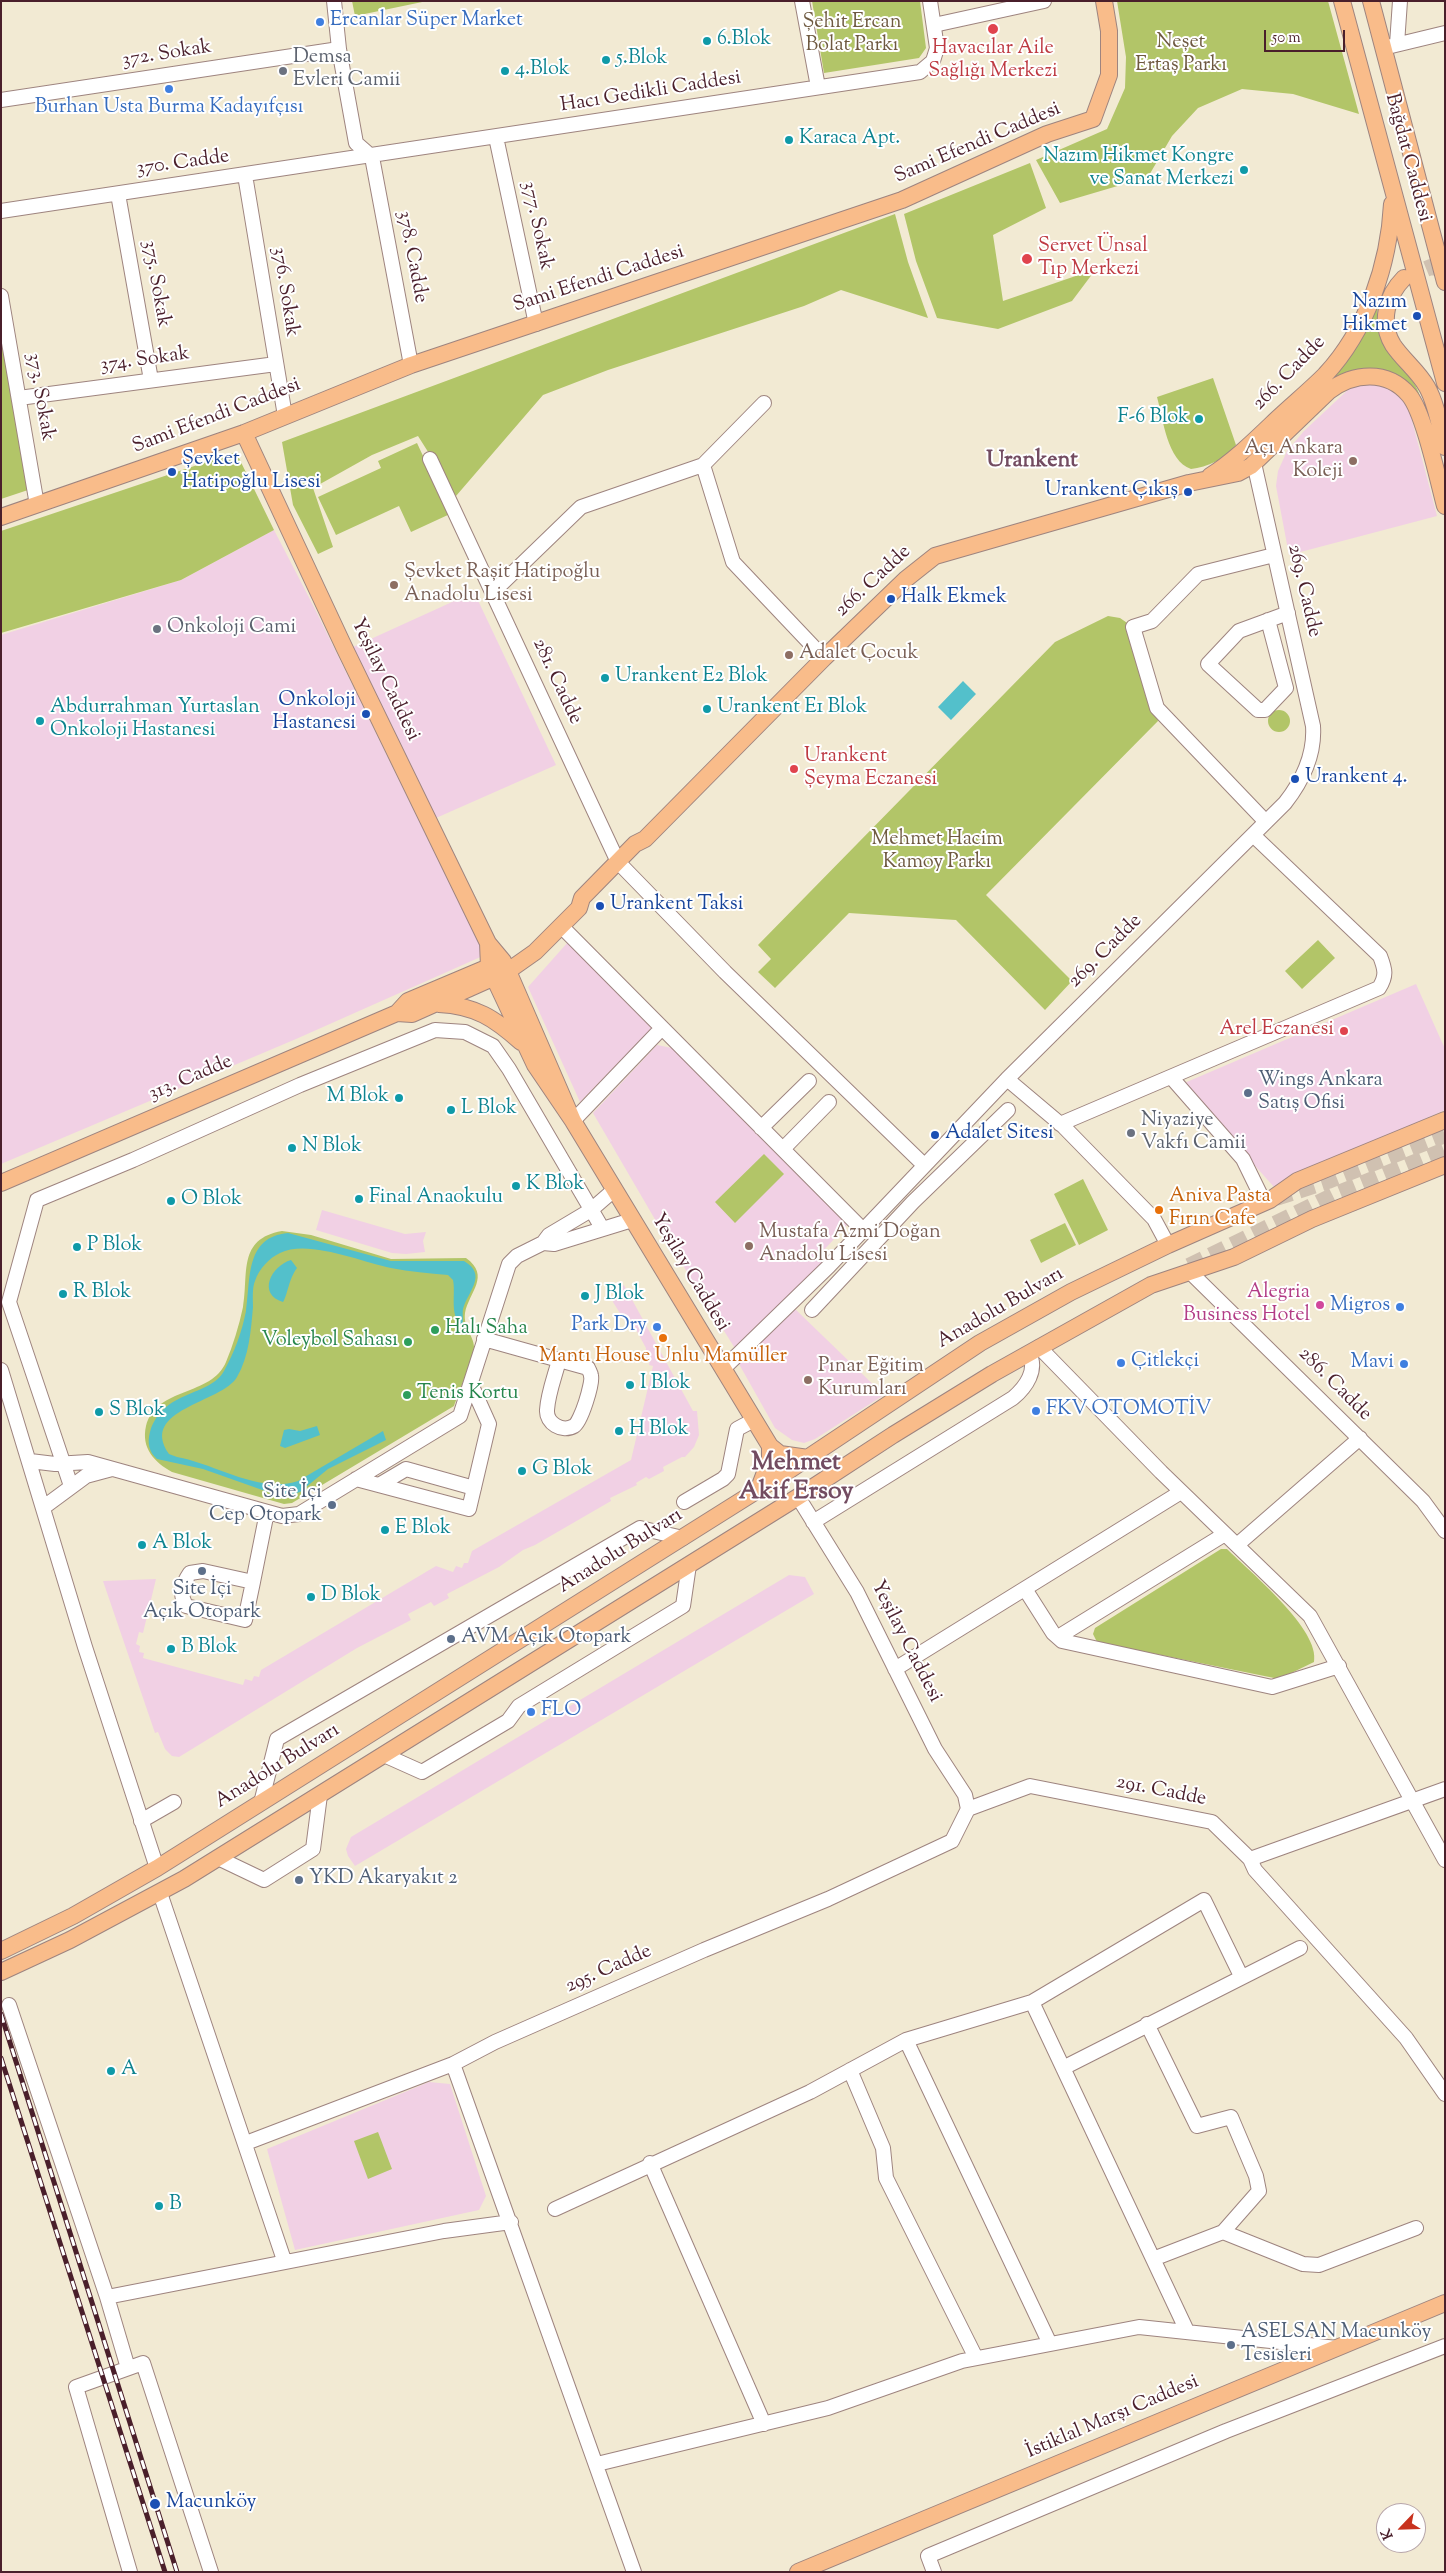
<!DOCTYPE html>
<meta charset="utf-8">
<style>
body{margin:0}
#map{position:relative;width:1446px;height:2573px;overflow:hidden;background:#f2ead3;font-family:"Sorts Mill Goudy",serif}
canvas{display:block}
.frame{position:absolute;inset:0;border:2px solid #4a1f2b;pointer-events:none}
.north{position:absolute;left:1376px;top:2503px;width:50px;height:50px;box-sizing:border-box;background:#fff;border:1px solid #b7a5aa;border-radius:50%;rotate:246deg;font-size:14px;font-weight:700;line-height:20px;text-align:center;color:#4a1f2b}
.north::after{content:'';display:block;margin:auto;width:18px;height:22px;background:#c8321e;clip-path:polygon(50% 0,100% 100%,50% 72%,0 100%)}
.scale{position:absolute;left:1264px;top:30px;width:81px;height:22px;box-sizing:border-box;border:2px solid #4a1f2b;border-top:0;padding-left:6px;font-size:15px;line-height:18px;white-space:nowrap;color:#4a1f2b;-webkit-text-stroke:4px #fff;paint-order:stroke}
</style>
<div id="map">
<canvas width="1446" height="2573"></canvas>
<div class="frame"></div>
<div class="north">K</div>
<div class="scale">50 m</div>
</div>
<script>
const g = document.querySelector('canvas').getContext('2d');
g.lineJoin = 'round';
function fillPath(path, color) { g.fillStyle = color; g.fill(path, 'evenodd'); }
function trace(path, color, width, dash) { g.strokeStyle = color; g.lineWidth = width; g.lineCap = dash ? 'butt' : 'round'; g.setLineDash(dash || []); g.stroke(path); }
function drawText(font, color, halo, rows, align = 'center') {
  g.font = font + ' "Sorts Mill Goudy",serif'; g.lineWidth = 4; g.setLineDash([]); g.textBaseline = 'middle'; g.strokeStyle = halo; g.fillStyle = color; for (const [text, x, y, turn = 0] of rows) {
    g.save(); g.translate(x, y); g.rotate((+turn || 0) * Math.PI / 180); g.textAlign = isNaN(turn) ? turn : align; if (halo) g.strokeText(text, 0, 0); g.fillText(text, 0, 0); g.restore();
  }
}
fillPath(new Path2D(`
 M1369,381L1393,389L1409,409L1437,516L1289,555L1276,486L1278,471L1287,451L1304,431L1352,386Z
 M274,530L316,611L485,955L296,1039L1,1164V635L181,580Z
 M474,592L556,765L436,818L351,648Z
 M568,942L652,1028L580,1102L528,987Z
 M1416,984L1445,1049V1110L1274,1187L1182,1084Z
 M657,1045L672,1048L848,1224L823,1251L829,1258L736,1350L667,1240L593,1113Z
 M322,1210L405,1234L426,1232L423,1241L425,1252L406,1254L392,1253L316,1230Z
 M624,1285L693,1411H697L699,1435L694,1447L685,1457H682L663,1467L664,1471L649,1479L646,1477L636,1483L637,1485L610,1498L611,1501L535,1545L523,1550L499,1567L447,1594L449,1598L434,1606L431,1602L408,1614L411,1620L357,1648L179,1757L172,1756L165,1749L158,1732L155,1733L103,1581L156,1579L143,1633L139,1632L136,1644L140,1646L139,1652L144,1653L143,1658L243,1685L245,1679L252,1681L254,1676L259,1677L261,1670L436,1566L453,1572L456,1566L462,1568L464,1563H468L472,1551L631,1460L653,1366L649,1365L650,1359L645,1357L646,1348L633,1324L628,1326L613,1302L615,1291Z
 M793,1307L884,1395L815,1439L804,1443L792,1440L775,1428L739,1364Z
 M789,1575L805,1577L814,1594L355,1866L348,1856L346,1849L351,1837Z
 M429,2082L450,2084L486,2196L479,2210L295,2250L267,2149Z`), '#f1d0e4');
fillPath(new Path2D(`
 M352,1H427L355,16Z
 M812,1H920L926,48L919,58L824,73Z
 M1117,1H1328L1359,114L1293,94L1242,89L1198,108L1172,136L1148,177L1060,203L1036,160L1107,129L1125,88L1126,57Z
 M1030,163L1046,208L993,235L1003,301L1096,269L1072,301L998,329L937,318L916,261L904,214Z
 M895,214L908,262L928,318L841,290L804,306L608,370L543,395L456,496L418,436L372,455L313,488L333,547L318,554L293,505L282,442Z
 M1378,305C1374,350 1391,349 1413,382C1419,390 1421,400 1425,410L1408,387L1330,381Z
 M1,327L28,490L1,499Z
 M1213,378L1236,445C1226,459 1207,467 1191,469C1167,461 1163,418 1157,397Z
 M417,443L450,514L411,532L399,506L336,535L318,497L381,468L378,461Z
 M236,452L274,530L181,580L1,633V531Z
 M1108,616L1120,618L1133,627L1158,721L986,895L1072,981L1045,1010L956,920L849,913L775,988L758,972L771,959L758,945L1055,642Z
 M1268 721a11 11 0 1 1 22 0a11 11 0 1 1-22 0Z
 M1318,940L1335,958L1302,989L1285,971Z
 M764,1154L784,1174L735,1223L715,1202Z
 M1083,1179L1108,1230L1079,1245L1054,1194Z
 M1065,1223L1076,1245L1041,1263L1030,1240Z
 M282,1231L311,1235L391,1259L466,1258C491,1276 469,1292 465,1313C463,1328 474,1336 474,1347C474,1355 458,1395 454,1406L292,1503L284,1504L172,1472C154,1462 141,1448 146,1426C157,1386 211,1397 226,1362C233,1345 239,1326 243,1307C249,1274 237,1239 282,1231Z
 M1221,1549H1227C1250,1572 1321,1630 1314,1662L1279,1679L1097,1642L1093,1634L1095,1628Z
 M378,2132L392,2169L368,2179L354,2141Z`), '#b2c568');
fillPath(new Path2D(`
 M963,681L976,694L951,720L938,707Z
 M288,1233L391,1261H464C488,1275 468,1291 463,1309C462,1315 464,1320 462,1325C449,1316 456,1294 453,1280L448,1275C429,1273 410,1272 391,1268C361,1262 308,1239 280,1253C269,1258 259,1269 255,1281C252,1288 253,1299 253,1307C251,1330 249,1357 237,1377C222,1403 138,1409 169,1454L177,1457C216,1464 259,1494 298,1481L383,1431L386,1440L328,1469L300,1492L286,1496L268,1492L203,1469L157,1459C149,1452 147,1443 150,1432C163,1389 210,1397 224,1371C234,1353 242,1332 246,1311C251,1278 245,1237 288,1233Z
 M291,1260L297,1268C289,1278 287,1297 283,1302C257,1294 271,1266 291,1260Z
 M317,1426L320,1435L285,1448L280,1446L284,1430L289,1429L300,1431Z`), '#53c0cb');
trace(new Path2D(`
 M1404,278L1431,267L1445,269
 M1276,1198L1328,1181L1445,1135
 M1189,1266L1336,1194L1445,1150`), '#d0c1b1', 16, [16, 8]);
const minor = new Path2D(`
 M334,1L339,49L356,143L372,157
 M802,1L818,87
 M934,25L1044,1
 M1397,44L1400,1
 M1383,48L1445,33
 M1,100L339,49
 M496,137L536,324
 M372,157L411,365
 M245,175L285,416
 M118,194L151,380
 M1,211L920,72L933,61L937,48L930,1
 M1,296L37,505
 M19,398L276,364
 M430,459L618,862L725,972L924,1165
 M703,465L764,403
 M492,593L581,507L703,465L733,562L824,658
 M1268,620L1286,688L1265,710H1258L1208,664L1239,631L1288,613
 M1266,822L1157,708L1133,627L1152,621L1198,574L1274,555
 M561,926L863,1230
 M1171,1077L1243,1159L1264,1202
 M1007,1079L1064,1127L1154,1219L1168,1245
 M573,1121L662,1028
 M1060,1124L1379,988C1387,976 1385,969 1380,956L1253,835
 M761,1128L809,1081
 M783,1149L829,1102
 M543,1243L549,1235L591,1210L614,1190
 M1190,1272L1423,1501L1445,1531
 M812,1310L913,1202L1008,1110
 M484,1339L559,1360C555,1376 548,1393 547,1410C546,1423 562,1433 574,1426C581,1422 593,1383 591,1376C591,1373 589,1371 588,1368L559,1360
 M1039,1347L1161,1472L1310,1616L1445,1860
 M723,1369L829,1266L1007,1079L1285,803C1303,780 1315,755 1313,726L1254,463
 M1,1370L85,1647L157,1868
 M30,1461L55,1464L88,1462L282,1516L299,1514L460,1416L509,1264L517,1256L543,1243L554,1244L632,1220
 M356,1479L469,1509L489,1424L471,1384
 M379,1485L406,1469L474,1488
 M71,1486L9,1302L37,1200L133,1160L300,1085L435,1030L465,1032L493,1046L509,1069L602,1228
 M798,1497L857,1592L935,1749L965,1795L968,1809
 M684,1502L723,1479L728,1474L737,1429L754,1420
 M44,1507L86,1476L112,1469
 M813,1522L1013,1398C1026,1387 1038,1370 1029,1353
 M1237,1545L1360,1438
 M253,1582L245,1620L186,1606C179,1593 182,1585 190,1573L203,1571L253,1582L267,1512
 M1025,1589L1053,1633L1062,1641L1272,1687L1339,1666
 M1058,1637L1225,1534
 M895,1669L1181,1492
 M384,1755L422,1772L508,1721L519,1706L683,1606L689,1565
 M261,1803L277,1739L640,1528L683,1538
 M968,1809L1030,1786L1212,1822L1250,1859L1445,1789
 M141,1821L174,1802
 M218,1858L264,1880L313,1849L320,1795
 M1250,1859L1255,1870L1406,2038L1445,2094
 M160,1893L284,2260
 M1032,2002L1187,2331
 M9,2005L107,2297L128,2368
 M1147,2024L1197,2126L1231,2117L1256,2176L1259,2191L1223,2232
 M906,2040L1050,2344
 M453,2064L634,2572
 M1063,2068L1300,1948
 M850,2070L883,2148L886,2178L976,2358
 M246,2143L453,2064L495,2042L704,1950L828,1899L952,1841L968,1809
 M650,2163L764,2424
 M555,2209L810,2092L906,2040L1032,2002L1204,1900L1241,1976
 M1153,2259L1223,2232L1303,2264L1319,2265L1416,2228
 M107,2297L444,2231L511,2222
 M597,2464L828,2408L962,2361L1139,2327L1337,2348
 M130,2572L76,2387L143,2363L211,2572
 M934,2572L928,2556L1226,2431L1445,2346`);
const major = new Path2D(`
 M1342,1L1445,383
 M1371,1L1445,282
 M1404,278C1387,295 1379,322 1393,345C1403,360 1418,371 1427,387C1437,405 1440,428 1445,447
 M244,433L344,647L488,943L503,961L508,971L573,1121
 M1210,476C1235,460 1256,439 1277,419C1293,404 1310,390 1325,375C1367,330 1389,264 1392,204
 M1,517L244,433L411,365L902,200L1047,134L1093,119L1109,75V31L1104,1
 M488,943L489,967L535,1065L573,1121L770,1446L780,1454L808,1458
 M439,1004C476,1006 494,1018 521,1042
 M397,1013L412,1014L508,971L535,952L579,908L582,898L635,844L645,839L824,658L906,579L935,556L1189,483L1238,473L1251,466L1329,391C1353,373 1387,369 1409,395C1424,413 1438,480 1445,506
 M1,1183L397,1013L408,1001L498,963
 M758,1491L770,1459V1446
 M1,1951L73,1916L157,1868L785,1473L980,1343L1071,1292L1168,1245L1270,1200L1297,1181L1445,1120
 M1,1972L70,1940L184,1879L798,1497L893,1435L992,1374L1151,1285L1234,1257L1312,1219L1445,1165
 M798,2572L1445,2303`);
trace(minor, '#9e847f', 16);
trace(major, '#9e847f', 18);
trace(minor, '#fff', 14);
trace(major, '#f9bc8a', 16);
const rail = new Path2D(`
 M1,2014L177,2572
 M1,2058L165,2572`);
trace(rail, '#4a1f2b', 5);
trace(rail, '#fff', 3, [9]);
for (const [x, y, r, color] of [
 [320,22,5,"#3f7fe0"],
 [993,29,6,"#e0444e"],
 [707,41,5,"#0f9aa8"],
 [606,60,5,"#0f9aa8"],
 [283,71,5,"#6b7280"],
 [505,71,5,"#0f9aa8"],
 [169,89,5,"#3f7fe0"],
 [789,140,5,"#0f9aa8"],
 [1244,170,5,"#0f9aa8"],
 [1027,259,6,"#e0444e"],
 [1417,316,5,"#1a4fb4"],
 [1199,419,5,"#0f9aa8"],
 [1353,461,5,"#8d6e63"],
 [172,472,5,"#1a4fb4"],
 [1188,492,5,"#1a4fb4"],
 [394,585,5,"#8d6e63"],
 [891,599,5,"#1a4fb4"],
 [157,629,5,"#6b7280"],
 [789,655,5,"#8d6e63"],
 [605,678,5,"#0f9aa8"],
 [707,709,5,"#0f9aa8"],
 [366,714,5,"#1a4fb4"],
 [40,721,5,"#0f9aa8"],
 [794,769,5,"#e0444e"],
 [1295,779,5,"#1a4fb4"],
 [600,906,5,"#1a4fb4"],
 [1344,1031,5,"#e0444e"],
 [1248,1093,5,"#5c6f8a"],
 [399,1098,5,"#0f9aa8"],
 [451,1110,5,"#0f9aa8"],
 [1131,1133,5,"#6b7280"],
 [935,1135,5,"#1a4fb4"],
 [292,1148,5,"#0f9aa8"],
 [516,1186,5,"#0f9aa8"],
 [359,1199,5,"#0f9aa8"],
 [171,1201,5,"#0f9aa8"],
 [1159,1210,5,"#e8710a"],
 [749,1246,5,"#8d6e63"],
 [77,1247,5,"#0f9aa8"],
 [63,1294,5,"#0f9aa8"],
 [585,1296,5,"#0f9aa8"],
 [1320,1305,5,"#d1479c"],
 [1400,1307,5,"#3f7fe0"],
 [657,1327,5,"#3f7fe0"],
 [435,1330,5,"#2e9e5b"],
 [663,1338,5,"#e8710a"],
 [408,1342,5,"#2e9e5b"],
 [1121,1363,5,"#3f7fe0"],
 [1404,1364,5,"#3f7fe0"],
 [808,1380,5,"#8d6e63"],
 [630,1385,5,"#0f9aa8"],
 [407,1395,5,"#2e9e5b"],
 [1036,1411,5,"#3f7fe0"],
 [99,1412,5,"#0f9aa8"],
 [619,1431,5,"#0f9aa8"],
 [522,1471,5,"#0f9aa8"],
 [332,1505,5,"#5c6f8a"],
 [385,1530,5,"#0f9aa8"],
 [142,1545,5,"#0f9aa8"],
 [202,1571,5,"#5c6f8a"],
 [311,1597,5,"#0f9aa8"],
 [451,1639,5,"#5c6f8a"],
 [171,1649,5,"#0f9aa8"],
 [531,1712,5,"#3f7fe0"],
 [299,1880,5,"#5c6f8a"],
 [111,2071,5,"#0f9aa8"],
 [159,2206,5,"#0f9aa8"],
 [1231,2345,5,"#5c6f8a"],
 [155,2504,6,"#1a4fb4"]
]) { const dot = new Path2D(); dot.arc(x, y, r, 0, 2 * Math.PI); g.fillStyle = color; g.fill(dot); trace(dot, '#fff', 2); }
drawText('20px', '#366cbe', '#fff', [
 ["Ercanlar Süper Market",330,22],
 ["Burhan Usta Burma Kadayıfçısı",169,109,"center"],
 ["Migros",1390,1307,"right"],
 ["Park Dry",647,1327,"right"],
 ["Çitlekçi",1131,1363],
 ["Mavi",1394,1364,"right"],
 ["FKV OTOMOTİV",1046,1411],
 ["FLO",541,1712]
], 'left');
drawText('20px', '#6e5940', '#fff', [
 ["Şehit Ercan",852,24],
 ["Bolat Parkı",852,47],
 ["Neşet",1181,44],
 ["Ertaş Parkı",1181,67],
 ["Mehmet Hacim",937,841],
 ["Kamoy Parkı",937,864]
]);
drawText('20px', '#0d838f', '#fff', [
 ["6.Blok",717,41],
 ["5.Blok",616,60],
 ["4.Blok",515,71],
 ["Karaca Apt.",799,140],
 ["Nazım Hikmet Kongre",1234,158,"right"],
 ["ve Sanat Merkezi",1234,181,"right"],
 ["F-6 Blok",1189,419,"right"],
 ["Urankent E2 Blok",615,678],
 ["Abdurrahman Yurtaslan",50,709],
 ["Onkoloji Hastanesi",50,732],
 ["Urankent E1 Blok",717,709],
 ["M Blok",389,1098,"right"],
 ["L Blok",461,1110],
 ["N Blok",302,1148],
 ["K Blok",526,1186],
 ["Final Anaokulu",369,1199],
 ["O Blok",181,1201],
 ["P Blok",87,1247],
 ["R Blok",73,1294],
 ["J Blok",595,1296],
 ["I Blok",640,1385],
 ["S Blok",109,1412],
 ["H Blok",629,1431],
 ["G Blok",532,1471],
 ["E Blok",395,1530],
 ["A Blok",152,1545],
 ["D Blok",321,1597],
 ["B Blok",181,1649],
 ["A",121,2071],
 ["B",169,2206]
], 'left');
drawText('20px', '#be3a42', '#fff', [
 ["Havacılar Aile",993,50,"center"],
 ["Sağlığı Merkezi",993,73,"center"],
 ["Servet Ünsal",1038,248],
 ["Tıp Merkezi",1038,271],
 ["Urankent",804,758],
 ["Şeyma Eczanesi",804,781],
 ["Arel Eczanesi",1334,1031,"right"]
], 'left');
drawText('20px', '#4a1f2b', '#fff', [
 ["372. Sokak",167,55,-9],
 ["Hacı Gedikli Caddesi",651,93,-9],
 ["Sami Efendi Caddesi",978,144,-23],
 ["Bağdat Caddesi",1407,158,75],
 ["370. Cadde",183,164,-8],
 ["377. Sokak",536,226,78],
 ["378. Cadde",411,257,79],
 ["Sami Efendi Caddesi",599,280,-18],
 ["375. Sokak",155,284,80],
 ["376. Sokak",284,292,81],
 ["374. Sokak",145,361,-8],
 ["266. Cadde",1290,374,-46],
 ["373. Sokak",39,397,80],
 ["Sami Efendi Caddesi",217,417,-21],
 ["266. Cadde",874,582,-43],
 ["269. Cadde",1303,591,77],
 ["Yeşilay Caddesi",384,680,64],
 ["281. Cadde",556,682,65],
 ["269. Cadde",1106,952,-45],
 ["313. Cadde",191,1079,-23],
 ["Yeşilay Caddesi",689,1273,59],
 ["Anadolu Bulvarı",1001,1309,-30],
 ["286. Cadde",1334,1385,45],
 ["Anadolu Bulvarı",621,1552,-32],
 ["Yeşilay Caddesi",905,1642,63],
 ["Anadolu Bulvarı",278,1767,-32],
 ["291. Cadde",1161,1792,11],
 ["295. Cadde",609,1970,-24],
 ["İstiklal Marşı Caddesi",1113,2418,-23]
]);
drawText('20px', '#5b616d', '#fff', [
 ["Demsa",293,59],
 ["Evleri Camii",293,82],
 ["Onkoloji Cami",167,629],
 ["Niyaziye",1141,1122],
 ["Vakfı Camii",1141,1145]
], 'left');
drawText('20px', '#164399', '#fff', [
 ["Nazım",1407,304,"right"],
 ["Hikmet",1407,327,"right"],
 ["Şevket",182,461],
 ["Hatipoğlu Lisesi",182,484],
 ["Urankent Çıkış",1178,492,"right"],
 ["Halk Ekmek",901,599],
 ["Onkoloji",356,702,"right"],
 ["Hastanesi",356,725,"right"],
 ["Urankent 4.",1305,779],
 ["Urankent Taksi",610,906],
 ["Adalet Sitesi",945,1135],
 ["Macunköy",166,2504]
], 'left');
drawText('20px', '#785e54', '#fff', [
 ["Açı Ankara",1343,450,"right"],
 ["Koleji",1343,473,"right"],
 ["Şevket Raşit Hatipoğlu",404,574],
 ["Anadolu Lisesi",404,597],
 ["Adalet Çocuk",799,655],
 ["Mustafa Azmi Doğan",759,1234],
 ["Anadolu Lisesi",759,1257],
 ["Pınar Eğitim",818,1368],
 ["Kurumları",818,1391]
], 'left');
drawText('20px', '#4e5e75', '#fff', [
 ["Wings Ankara",1258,1082],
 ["Satış Ofisi",1258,1105],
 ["Site İçi",322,1494,"right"],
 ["Cep Otopark",322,1517,"right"],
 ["Site İçi",202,1591,"center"],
 ["Açık Otopark",202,1614,"center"],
 ["AVM Açık Otopark",461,1639],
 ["YKD Akaryakıt 2",309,1880],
 ["ASELSAN Macunköy",1241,2334],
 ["Tesisleri",1241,2357]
], 'left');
drawText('20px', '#c56008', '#fff', [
 ["Aniva Pasta",1169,1198],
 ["Fırın Cafe",1169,1221],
 ["Mantı House Unlu Mamüller",663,1358,"center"]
], 'left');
drawText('20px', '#b23c85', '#fff', [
 ["Alegria",1310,1294],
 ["Business Hotel",1310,1317]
], 'right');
drawText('20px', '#27864d', '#fff', [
 ["Halı Saha",445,1330],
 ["Voleybol Sahası",398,1342,"right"],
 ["Tenis Kortu",417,1395]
], 'left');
drawText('bold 22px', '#734c61', '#fff', [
 ["Urankent",1032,462]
]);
drawText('bold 25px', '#734c61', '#fff', [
 ["Mehmet",796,1465],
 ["Akif Ersoy",796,1494]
]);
</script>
